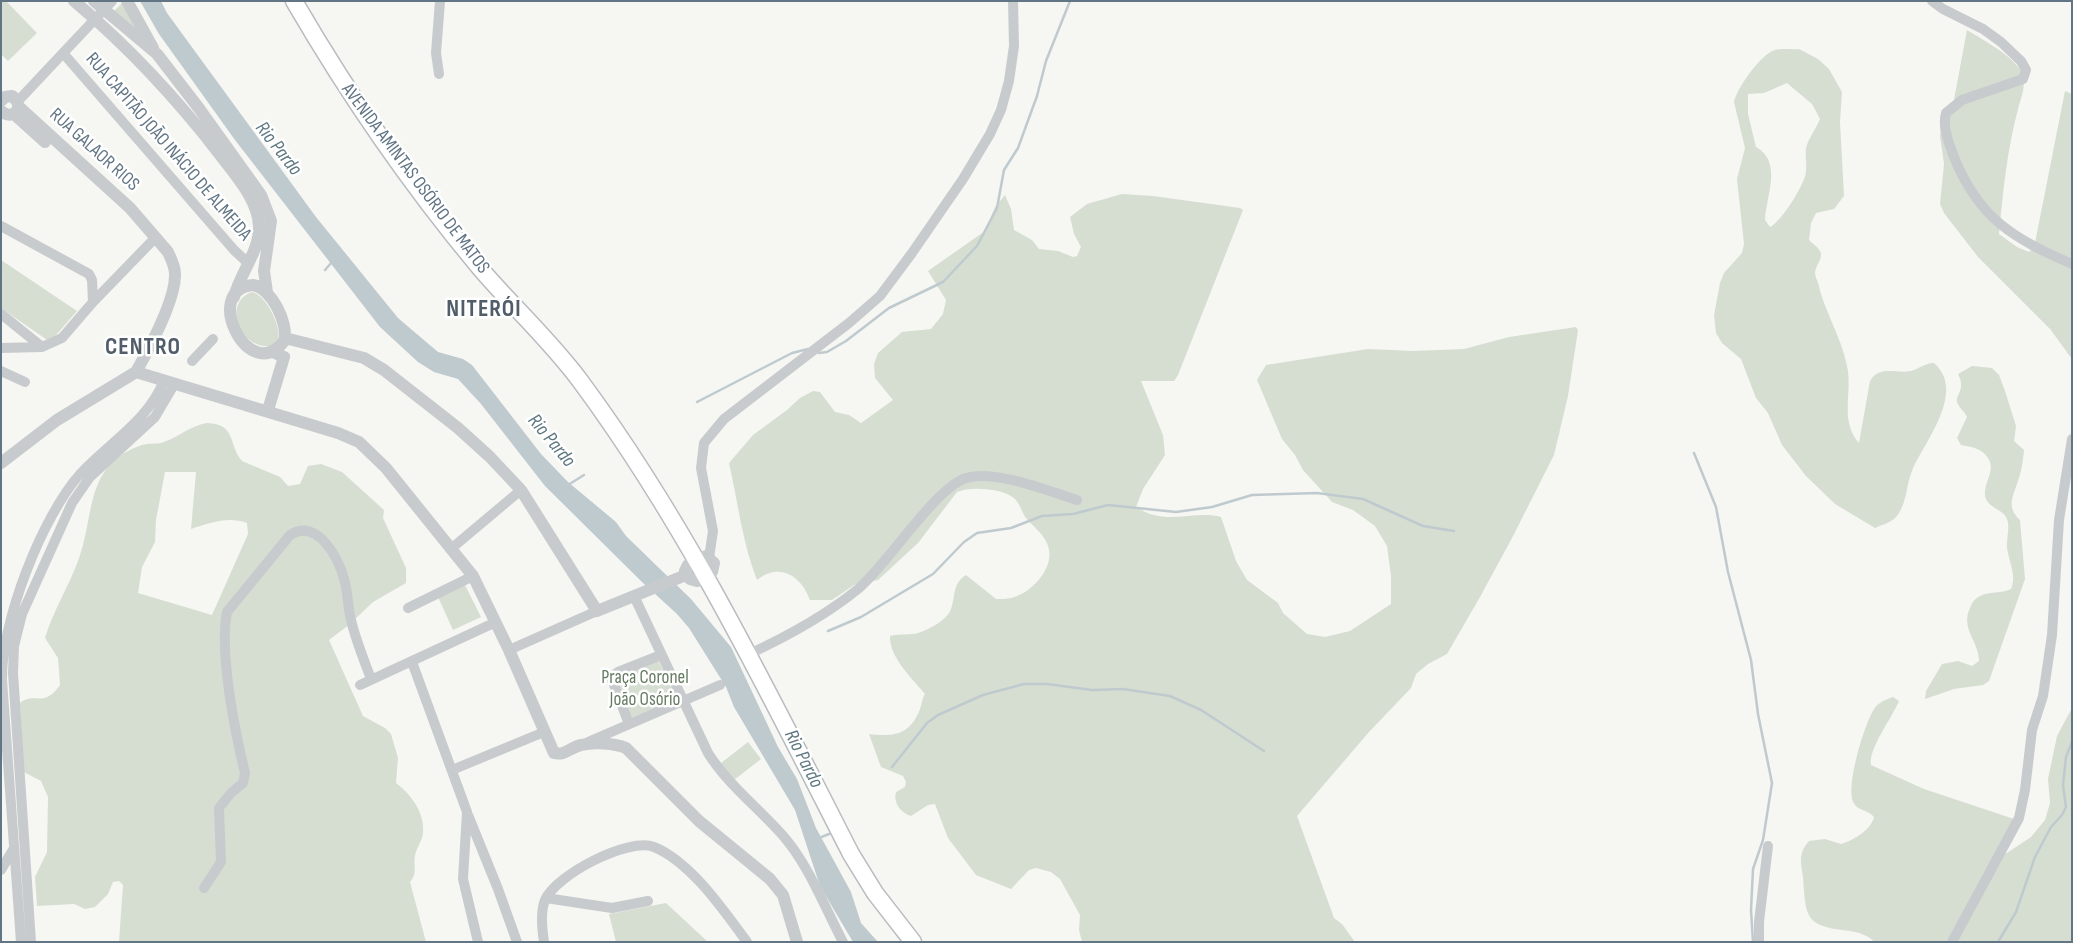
<!DOCTYPE html>
<meta charset="utf-8">
<style>
body{margin:0}
#map{position:relative;width:2073px;height:943px;overflow:hidden;background:#f6f6f2;font-family:"Sofia Sans Condensed",sans-serif}
canvas{display:block}
.frame{position:absolute;inset:0;border:2px solid #627585;pointer-events:none}
</style>
<div id="map">
<canvas width="2073" height="943"></canvas>
<div class="frame"></div>
</div>
<script>
const g = document.querySelector('canvas').getContext('2d');
g.lineJoin = 'round';
function fillPath(path, color) { g.fillStyle = color; g.fill(path, 'evenodd'); }
function trace(path, color, width, dash) { g.strokeStyle = color; g.lineWidth = width; g.lineCap = dash ? 'butt' : 'round'; g.setLineDash(dash || []); g.stroke(path); }
function drawText(font, color, halo, rows, align = 'center') {
  g.font = font + ' "Sofia Sans Condensed",sans-serif'; g.lineWidth = 5; g.setLineDash([]); g.textBaseline = 'middle'; g.strokeStyle = halo; g.fillStyle = color; for (const [text, x, y, turn = 0] of rows) {
    g.save(); g.translate(x, y); g.rotate((+turn || 0) * Math.PI / 180); g.textAlign = isNaN(turn) ? turn : align; if (halo) g.strokeText(text, 0, 0); g.fillText(text, 0, 0); g.restore();
  }
}
fillPath(new Path2D(`
 M1,1H6L37,33L8,61L1,54Z
 M122,3L142,37L112,13Z
 M1967,30C1983,40 2016,57 2023,75C2026,86 2021,98 2018,109C2007,150 2003,192 1999,234L2017,247L2029,252L2034,248L2065,91L2072,94V359L2050,329L1978,257L1944,213L1940,204L1944,164L1940,136L1944,111L1953,105Z
 M1799,49L1818,59L1829,69L1842,92L1840,122L1844,196L1834,209L1816,213L1811,223L1809,240C1812,243 1818,247 1820,251C1824,257 1816,265 1815,272C1815,276 1817,280 1818,283C1825,313 1841,336 1847,366C1853,393 1839,420 1859,443L1870,381C1880,365 1895,374 1911,371C1919,369 1925,363 1934,363C1967,392 1924,442 1912,471C1906,485 1907,505 1896,517C1891,523 1881,525 1875,528L1835,504L1806,476L1782,445L1768,413L1756,398L1741,359L1722,343L1716,333L1714,315L1720,283L1724,273L1742,253L1744,244L1737,179L1745,148L1734,102C1737,88 1761,54 1775,50C1782,48 1792,50 1799,49ZM1787,83L1812,104L1820,119C1816,129 1809,137 1806,148C1805,156 1807,164 1806,172C1805,184 1781,222 1770,227L1765,220C1766,196 1783,162 1756,147L1748,114V94L1764,93Z
 M1122,194L1153,196L1240,208L1243,210L1178,375L1174,381H1141L1163,435L1165,455L1143,489L1136,507C1141,510 1148,514 1154,515C1176,521 1200,511 1221,517L1236,561L1247,580L1278,603L1283,613L1307,634L1325,637L1350,631L1391,604V576L1387,546L1375,526L1353,510L1332,502L1303,470L1295,455L1282,439L1257,380L1266,365L1368,349L1413,351L1464,349L1509,337L1576,327L1578,330L1568,396L1554,455L1512,538L1480,597L1447,654L1428,664L1416,674L1411,688L1369,732L1297,816L1334,918L1342,924L1355,942H1082L1079,930L1080,915L1060,879L1051,872L1036,868L1029,870L1011,889L976,875L948,838L935,804L928,805L911,816C901,813 893,803 896,792L905,787L906,782L903,776L881,767L869,734C894,737 910,735 920,709C922,704 922,698 925,694C912,678 889,657 890,636C900,633 911,636 921,632C930,629 948,619 951,609C956,595 952,584 966,575L996,599C1001,599 1007,599 1011,598C1030,594 1053,570 1049,550C1047,536 1035,529 1027,519C1022,514 1021,505 1015,499C1004,488 971,486 957,492L918,543L878,580L854,585L832,600H810C801,576 780,562 757,580C742,542 738,502 729,463L753,435L787,410L800,398L813,391L820,392L835,412L849,415L861,423L893,400L875,378L874,364L878,353L902,332L931,329L943,314L946,300L928,271L985,231L995,207L1005,195L1011,209L1014,230L1032,240L1039,249L1058,251L1073,257L1077,256L1081,247L1074,234L1070,217L1087,204Z
 M1,260L77,311L50,342L1,308Z
 M252,292C266,295 281,325 278,339L271,346C241,350 221,303 252,292Z
 M1972,366L1992,368L1999,375L2005,391L2016,426L2014,441L2024,450C2023,459 2022,469 2019,478C2014,495 2005,506 2020,520L2025,579L1989,681L1983,685L1954,689L1925,699L1926,691L1942,664L1958,661L1972,666L1979,661C1979,641 1960,629 1970,608C1972,603 1974,599 1980,596C1989,591 2001,594 2011,589C2017,576 2009,562 2007,548C2006,538 2011,526 2006,517C2001,509 1990,508 1986,499C1981,485 1997,471 1988,458C1982,448 1971,447 1961,445L1957,438L1967,417C1965,412 1960,409 1958,404C1953,395 1967,392 1958,374Z
 M207,423C237,424 228,445 242,461L280,477L288,486L300,484L308,466L321,464L342,472L384,510L383,518L406,568V583L373,602L350,624L329,640L363,716L385,728L391,734L398,758L396,783C411,794 425,813 423,833C422,842 416,848 415,856C413,866 418,873 410,882L426,942H119L123,885L119,881L113,882L108,894L95,907L85,909L74,904L37,906L35,877L47,852L48,797L41,781L22,771L20,703C35,691 43,709 60,685L58,658L45,638C53,611 68,588 78,561C96,515 83,465 142,445C148,443 155,444 161,443C178,438 189,426 207,423ZM165,472H196L191,529C210,523 228,516 247,523L248,534L212,615L138,593L142,567L155,542L156,520Z
 M465,585L481,617L453,630L438,597Z
 M658,660L677,699L631,718L614,679Z
 M1893,697L1899,701C1892,718 1868,749 1871,765L1924,789L2014,819L1994,856L2007,853L2031,837L2045,820L2050,803L2048,779L2057,736L2072,708V942H1874C1868,935 1860,933 1850,931C1805,926 1806,919 1803,877C1801,862 1798,853 1809,841L1825,839L1841,844C1854,840 1871,830 1874,817C1869,810 1857,811 1853,802C1846,785 1864,725 1874,709C1879,702 1885,700 1893,697Z
 M748,742L761,759L734,780L721,763Z
 M666,903L708,942H616L609,914Z`), '#d6ded2');
fillPath(new Path2D(`
 M140,1H161L167,13L316,217L398,318L438,352L463,359L472,365L541,454L568,482L616,522L626,536L691,599L731,647L778,747L797,779L816,828L851,892L861,923L878,942H853L820,886L795,810L734,707L726,687L689,628L677,614L642,582L545,486L481,404L458,379L434,372L418,362L380,327L235,140L159,34Z`), '#bfcacf');
trace(new Path2D(`
 M325,270L332,262
 M819,353L827,352L846,341L889,308L943,282L977,246L997,208L1004,170L1018,148L1037,96L1046,61L1070,1
 M697,402L792,353L808,349
 M1694,453L1716,507L1728,572L1751,660L1758,714L1772,783L1763,840L1753,869L1751,910L1753,942
 M568,485L584,475
 M828,631L861,617L933,574L964,542L977,533L1011,528L1042,516L1073,514L1108,505L1176,512L1212,507L1252,495L1317,493L1363,499L1423,526L1454,531
 M892,767L927,723L938,715L983,695L1024,684H1047L1092,690L1123,689L1170,696L1201,710L1264,751
 M819,838L829,834
 M1998,942L2016,912L2035,857L2051,827L2062,815L2066,807L2063,785L2066,757L2072,742`), '#bfcacf', 2.5);
const primary = new Path2D(`
 M294,1C348,94 410,184 479,267C512,306 551,341 581,382C689,528 769,694 851,854L875,893L913,942`);
trace(primary, '#b8bcc0', 19);
trace(new Path2D(`
 M1932,1L1943,9L1983,29L2001,42L2021,61L2026,70L2023,79L1962,100L1946,113C1942,128 1949,143 1954,157C1979,219 2013,238 2072,264
 M63,53L234,250L248,263
 M439,74L436,53L440,1
 M18,101L112,1
 M1,226L89,274L92,280L93,302
 M1,314L42,347
 M1,348L42,347L62,338L93,302L156,237
 M192,361L213,339
 M1,371L25,382
 M452,548L521,490
 M709,558L713,531L701,468L704,443L724,419L849,323L880,296L912,253L963,179L990,134L1001,110L1009,81L1014,46L1013,1
 M634,596L708,753C728,785 760,809 785,838C810,868 825,908 843,942
 M408,608L473,576
 M509,650L597,611
 M747,655C786,637 825,616 858,589C888,564 935,488 966,478C995,469 1048,491 1077,500
 M412,662L467,812L463,879L478,942
 M360,685L496,622
 M629,724L611,677L618,672L661,655
 M588,742L720,685
 M452,770L544,732
 M468,815L498,889L517,942
 M1,870L14,848
 M204,888L221,862L219,808L231,793L243,783L245,773C235,732 219,653 227,612L290,535C318,517 339,559 345,582C348,595 348,608 351,620C356,641 364,660 371,679
 M546,898L612,908L648,901
 M21,942L2,680C1,622 42,516 81,473C109,443 150,419 164,380
 M31,942L13,673L14,646L22,614L72,503L90,477L155,417L175,383
 M544,942C542,929 540,912 545,900C556,875 628,837 654,847C691,862 724,911 747,942
 M1759,942V922L1768,846
 M1952,942L2019,818L2025,790L2032,730L2043,696L2052,635L2059,520L2072,439`), '#c8cbce', 10);
trace(new Path2D(`
 M74,1C130,48 177,99 221,156C236,176 258,200 259,226C260,251 240,273 234,297
 M94,1L157,54L198,107L261,195L271,221L264,271L267,292
 M127,1L153,48
 M1,101L5,97L12,96C26,106 13,122 1,111
 M19,107L130,208L168,252C171,259 175,266 175,274C176,300 149,349 136,372
 M14,114L45,142
 M253,285C271,288 289,323 284,341C249,387 201,289 253,285Z
 M285,338L364,358L384,370L458,428L490,457L521,490L597,611L686,575
 M136,372L338,433L359,442L386,468L473,576L509,650L554,753C565,756 571,747 581,745C594,742 614,743 626,748L699,821L770,879L783,895L797,942
 M268,410L284,357L273,352
 M1,463L57,420L136,372
 M706,556L714,563L712,572L697,581L690,579L685,571L688,565Z`), '#c8cbce', 12);
trace(primary, '#fff', 16);
drawText('19px', '#627585', '#fff', [
 ["RUA CAPITÃO JOÃO INÁCIO DE ALMEIDA",168,147,49],
 ["RUA GALAOR RIOS",94,150,42],
 ["AVENIDA AMINTAS OSÓRIO DE MATOS",415,179,53]
]);
drawText('19px', '#677c62', '#fff', [
 ["Praça Coronel",645,678],
 ["João Osório",645,700]
]);
drawText('italic 20px', '#5e7882', '#fff', [
 ["Rio Pardo",278,149,52],
 ["Rio Pardo",551,441,50],
 ["Rio Pardo",803,759,63]
]);
g.letterSpacing = '1px';
drawText('bold 24px', '#515e69', '#fff', [
 ["NITERÓI",484,310],
 ["CENTRO",143,348]
]);
g.letterSpacing = '0px';
</script>
